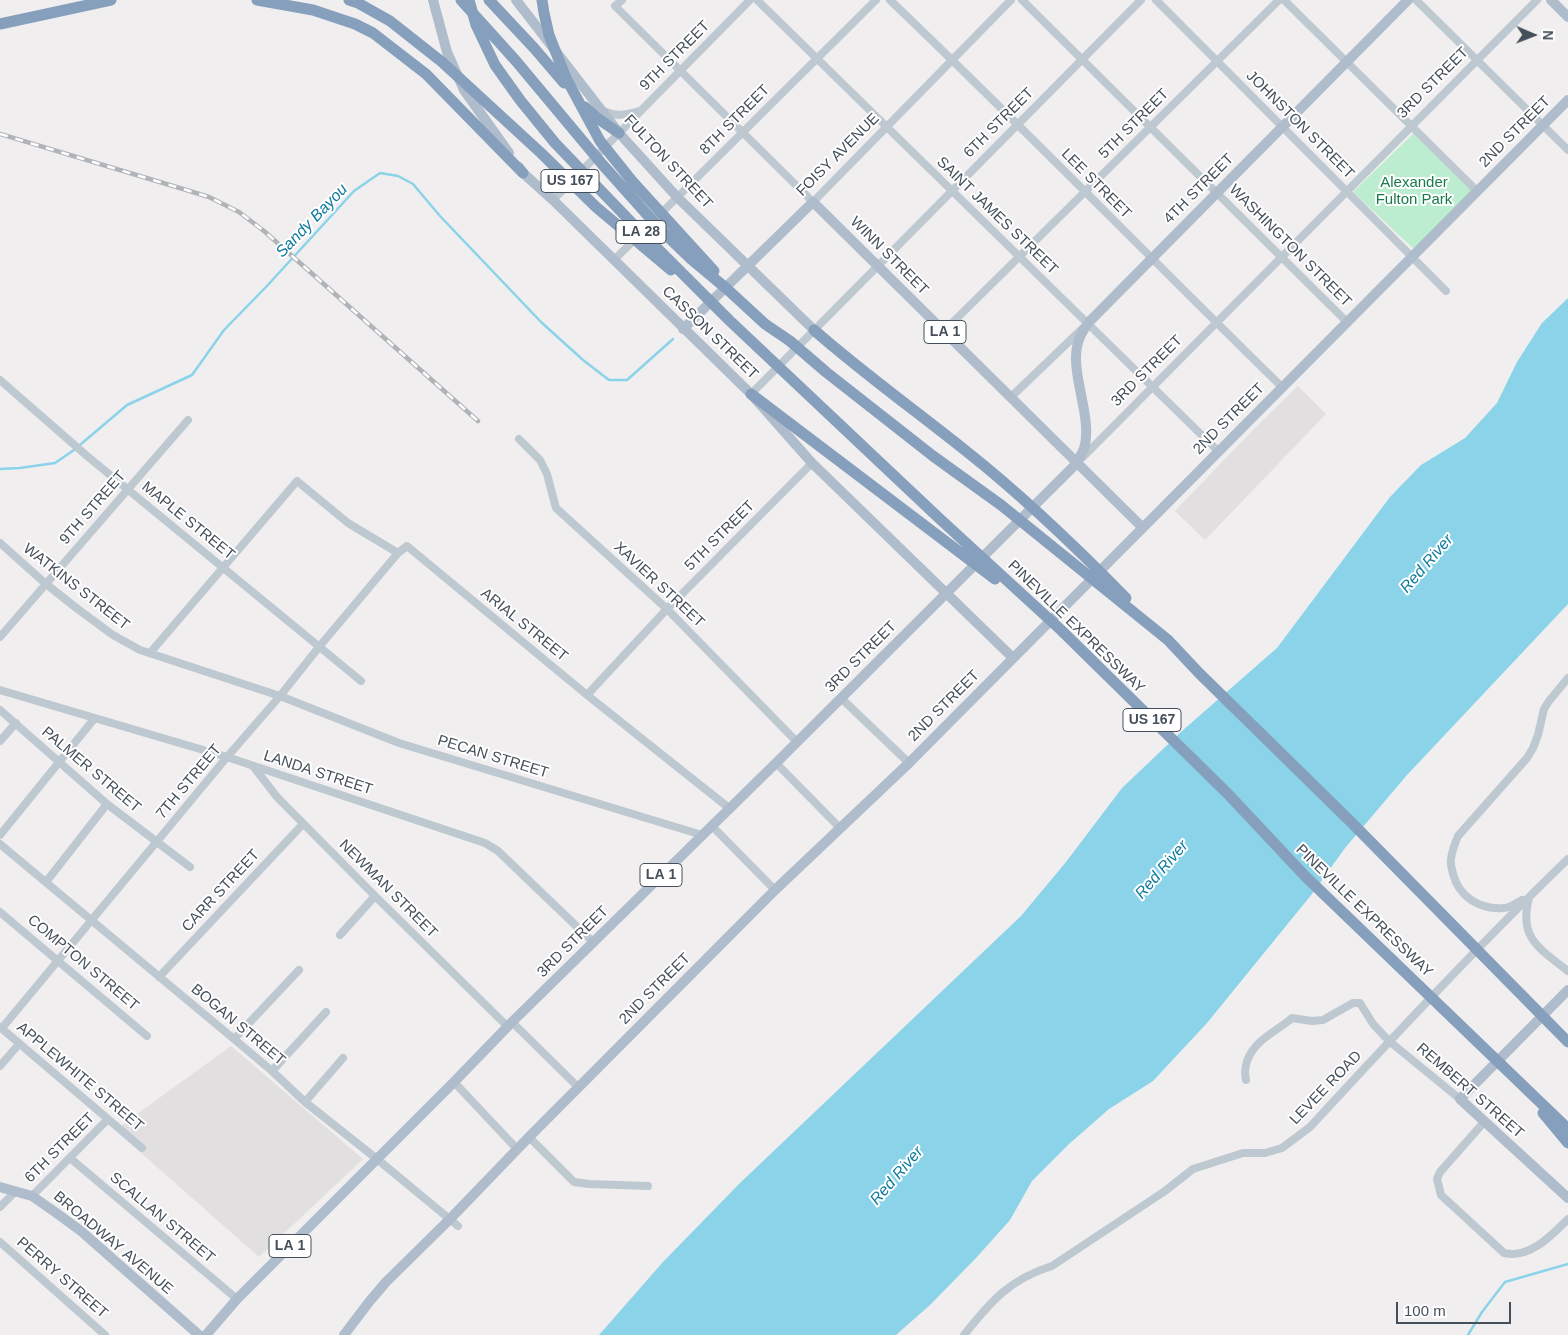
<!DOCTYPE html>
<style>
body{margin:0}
#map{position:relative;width:1568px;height:1335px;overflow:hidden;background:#f0eeee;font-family:Arial,sans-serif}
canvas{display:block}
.north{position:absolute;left:1508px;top:10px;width:50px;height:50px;-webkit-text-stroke:4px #fff;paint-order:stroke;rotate:91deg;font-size:14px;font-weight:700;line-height:20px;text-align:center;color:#46505b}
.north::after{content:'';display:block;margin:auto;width:18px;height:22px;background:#46505b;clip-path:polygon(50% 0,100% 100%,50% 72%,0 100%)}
.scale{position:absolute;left:1396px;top:1302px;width:115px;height:22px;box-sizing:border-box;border:2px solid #46505b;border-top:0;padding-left:6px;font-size:15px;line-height:18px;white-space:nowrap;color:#46505b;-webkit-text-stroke:4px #fff;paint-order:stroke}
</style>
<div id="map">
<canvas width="1568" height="1335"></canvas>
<div class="north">N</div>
<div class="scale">100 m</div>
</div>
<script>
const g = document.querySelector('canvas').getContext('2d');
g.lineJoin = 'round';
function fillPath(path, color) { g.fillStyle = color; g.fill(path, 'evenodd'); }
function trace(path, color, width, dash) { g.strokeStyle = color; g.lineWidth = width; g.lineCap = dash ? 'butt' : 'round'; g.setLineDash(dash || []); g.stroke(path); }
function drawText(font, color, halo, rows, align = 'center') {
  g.font = font + ' Arial,sans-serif'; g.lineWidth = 4; g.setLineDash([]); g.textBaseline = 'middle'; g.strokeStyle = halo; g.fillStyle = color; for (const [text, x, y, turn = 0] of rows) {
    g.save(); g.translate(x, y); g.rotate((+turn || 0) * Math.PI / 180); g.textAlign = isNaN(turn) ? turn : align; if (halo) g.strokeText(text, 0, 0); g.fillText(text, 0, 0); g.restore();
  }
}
fillPath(new Path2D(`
 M1298,386L1326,414L1205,540L1175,511L1253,430Z
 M231,1046L363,1159L259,1257L115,1130Z`), '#e1dfe0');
fillPath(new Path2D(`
 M1415,132L1476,191L1415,250L1353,192Z`), '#bcedd1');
fillPath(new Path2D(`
 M1568,298V604L1407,775L1345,848L1312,894L1207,1023L1153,1081L1109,1109L1069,1144L1032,1181L1010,1220L976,1258L930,1305L896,1335H599L663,1262L740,1183L1021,916L1066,862L1122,788L1182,731L1277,648L1390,497L1421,465L1465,438L1497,403L1517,362L1542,323Z`), '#8ad3e9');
trace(new Path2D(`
 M0,469L20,468L55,463L74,450L127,405L192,375L224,330L266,287L354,191L380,173L398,176L413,184L440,216L541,322L583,360L609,380H627L673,339
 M1468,1335L1482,1312L1505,1282L1568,1264`), '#8ad3e9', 2.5);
trace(new Path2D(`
 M622,0L615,6L813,202L1011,0
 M757,0L1218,451
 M890,0C1023,127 1151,259 1282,387
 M1022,0L1347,322
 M1156,0L1446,291
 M1284,0L1477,191
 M1416,0L1568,150
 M603,111C616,117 626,115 639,111
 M553,200L750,0
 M614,260L876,0
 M944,331L1279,0
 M0,380L87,456L361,681
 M751,394L1141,0
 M1011,397L1083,328
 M519,439L540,460L547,474L556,508L667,609L797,742
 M1082,458L1537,0
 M0,543L46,584L79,610L113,635L140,650L280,696L399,743L702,835
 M0,637L188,420
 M150,653L297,481L348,523L398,553L407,546L587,695L729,808
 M0,690L227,757L485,843L498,851L594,943
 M587,695L667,609L812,463
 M841,698L909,763
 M0,710L107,804L190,867
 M0,741L16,723
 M776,763L840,828
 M253,766L277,797L375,896L508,1027
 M712,826L775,890
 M0,835L94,719
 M0,844L234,1039L272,1071L305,1102L377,1159L458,1226
 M46,882L107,804
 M1529,898C1518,938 1540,949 1568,971
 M1522,900C1516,903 1510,908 1504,908C1480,910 1459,897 1453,874C1452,869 1450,864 1451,859C1452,851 1455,843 1458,836L1527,758L1533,748L1538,735L1544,709L1549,701L1568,678
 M0,912L147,1036
 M340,935L375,896
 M159,977L303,824
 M512,1022L578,1087
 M0,1027L142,1148
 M2,1028L227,757L280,696L319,647L398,553
 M234,1039L299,970
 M0,1066L19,1044
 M272,1071L326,1012
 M1246,1080C1244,1073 1245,1068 1247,1061C1255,1039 1276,1032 1292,1018L1312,1021L1323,1020L1353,1003H1360L1373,1024L1389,1041L1460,1099
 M454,1082L517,1149
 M305,1102L343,1058
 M1485,1121L1440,1172L1437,1179L1441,1195L1504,1253C1530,1259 1552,1235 1568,1219
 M529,1137L574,1182L589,1184L648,1186
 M70,1158L237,1299
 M32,1196L108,1119
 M0,1207L16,1191
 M0,1242L105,1335
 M964,1335C991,1301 1010,1279 1052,1266L1165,1191L1193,1169L1243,1153H1265L1282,1148L1310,1127C1394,1036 1479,945 1568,859`), '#bec8d0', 8);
trace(new Path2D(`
 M433,0L447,52L464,90L509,153
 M516,0L619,133L677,197L814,330
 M1551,0L1568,17
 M519,167L523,173L553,200L751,394L812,463L1012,657
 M683,329L813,202L1142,527
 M1568,990L1460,1099L1568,1198
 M0,1187L32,1196L55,1212L81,1231L199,1335
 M206,1335L237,1299L454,1082L512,1022L776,763L1077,463C1079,458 1082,453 1084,449C1094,415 1066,368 1080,337C1082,332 1085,328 1088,323L1408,0
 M344,1335L369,1302L386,1282L450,1219L529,1137L775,890L909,763L1568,100`), '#aebccc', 10);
trace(new Path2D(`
 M257,0L313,10L355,24L373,33L426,74L523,173
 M349,0L358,3L390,21L442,62L541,153L596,207L671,270
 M461,0L516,61L602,164L660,229L691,259L727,289L765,324L790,341L826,372L933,456L1001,505L1168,640L1199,673L1352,823L1568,1042
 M469,0L476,25L495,65L520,100L555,143L633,224L729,320L941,520L1061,630L1228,794L1305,876L1568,1129
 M489,0L534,48L564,83
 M542,0L544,13L549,35L566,78L600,141L632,181L714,271
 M0,24L111,0
 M585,107L597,118L619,133
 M814,330C863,373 916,411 966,451C1023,496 1075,546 1126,598
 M751,394L995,579
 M1543,1113L1568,1143`), '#869fbc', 11);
const rail = new Path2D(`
 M0,134L183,189L209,197L239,212L264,231L478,421`);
trace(rail, '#b0b3b8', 4.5);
trace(rail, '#fff', 2.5, [8]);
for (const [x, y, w] of [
 [570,181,58],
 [641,232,50],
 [945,332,42],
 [1152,720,58],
 [661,875,42],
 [290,1246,42]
]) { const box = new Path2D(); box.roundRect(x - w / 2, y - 11.5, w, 23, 4); g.fillStyle = '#fff'; g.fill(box); trace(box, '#46505b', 1); }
drawText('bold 14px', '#46505b', null, [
 ["US 167",570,181],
 ["LA 28",641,232],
 ["LA 1",945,332],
 ["US 167",1152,720],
 ["LA 1",661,875],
 ["LA 1",290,1246]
]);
drawText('15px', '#46505b', '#fff', [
 ["9TH STREET",675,56,-45],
 ["3RD STREET",1433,83,-45],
 ["8TH STREET",735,120,-45],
 ["6TH STREET",999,123,-45],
 ["5TH STREET",1134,124,-45],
 ["JOHNSTON STREET",1300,125,45],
 ["2ND STREET",1515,132,-45],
 ["FOISY AVENUE",838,155,-45],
 ["FULTON STREET",668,162,47],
 ["LEE STREET",1096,184,45],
 ["4TH STREET",1199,189,-45],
 ["SAINT JAMES STREET",997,216,44],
 ["WASHINGTON STREET",1290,246,45],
 ["WINN STREET",889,256,45],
 ["CASSON STREET",710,333,44],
 ["3RD STREET",1147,371,-45],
 ["2ND STREET",1229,419,-45],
 ["9TH STREET",93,508,-49],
 ["MAPLE STREET",188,521,39],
 ["5TH STREET",720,536,-45],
 ["XAVIER STREET",659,585,43],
 ["WATKINS STREET",76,587,38],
 ["ARIAL STREET",524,625,39],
 ["PINEVILLE EXPRESSWAY",1076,627,44],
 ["3RD STREET",861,657,-45],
 ["2ND STREET",944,706,-45],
 ["PECAN STREET",493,757,17],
 ["PALMER STREET",91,770,40],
 ["LANDA STREET",318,773,18],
 ["7TH STREET",189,782,-50],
 ["NEWMAN STREET",388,889,45],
 ["CARR STREET",221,891,-47],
 ["PINEVILLE EXPRESSWAY",1364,911,44],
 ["3RD STREET",573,942,-45],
 ["COMPTON STREET",83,963,40],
 ["2ND STREET",655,989,-45],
 ["BOGAN STREET",238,1025,40],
 ["APPLEWHITE STREET",80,1077,40],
 ["LEVEE ROAD",1326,1088,-46],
 ["REMBERT STREET",1470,1091,41],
 ["6TH STREET",60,1148,-45],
 ["SCALLAN STREET",162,1218,40],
 ["BROADWAY AVENUE",113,1243,40],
 ["PERRY STREET",62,1278,41]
]);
drawText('15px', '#197a4c', '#fff', [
 ["Alexander",1414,183],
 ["Fulton Park",1414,200]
]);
drawText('italic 16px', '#0f7b9d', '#fff', [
 ["Sandy Bayou",312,221,-46],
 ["Red River",1427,564,-49],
 ["Red River",1162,870,-49],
 ["Red River",897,1176,-49]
]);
</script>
